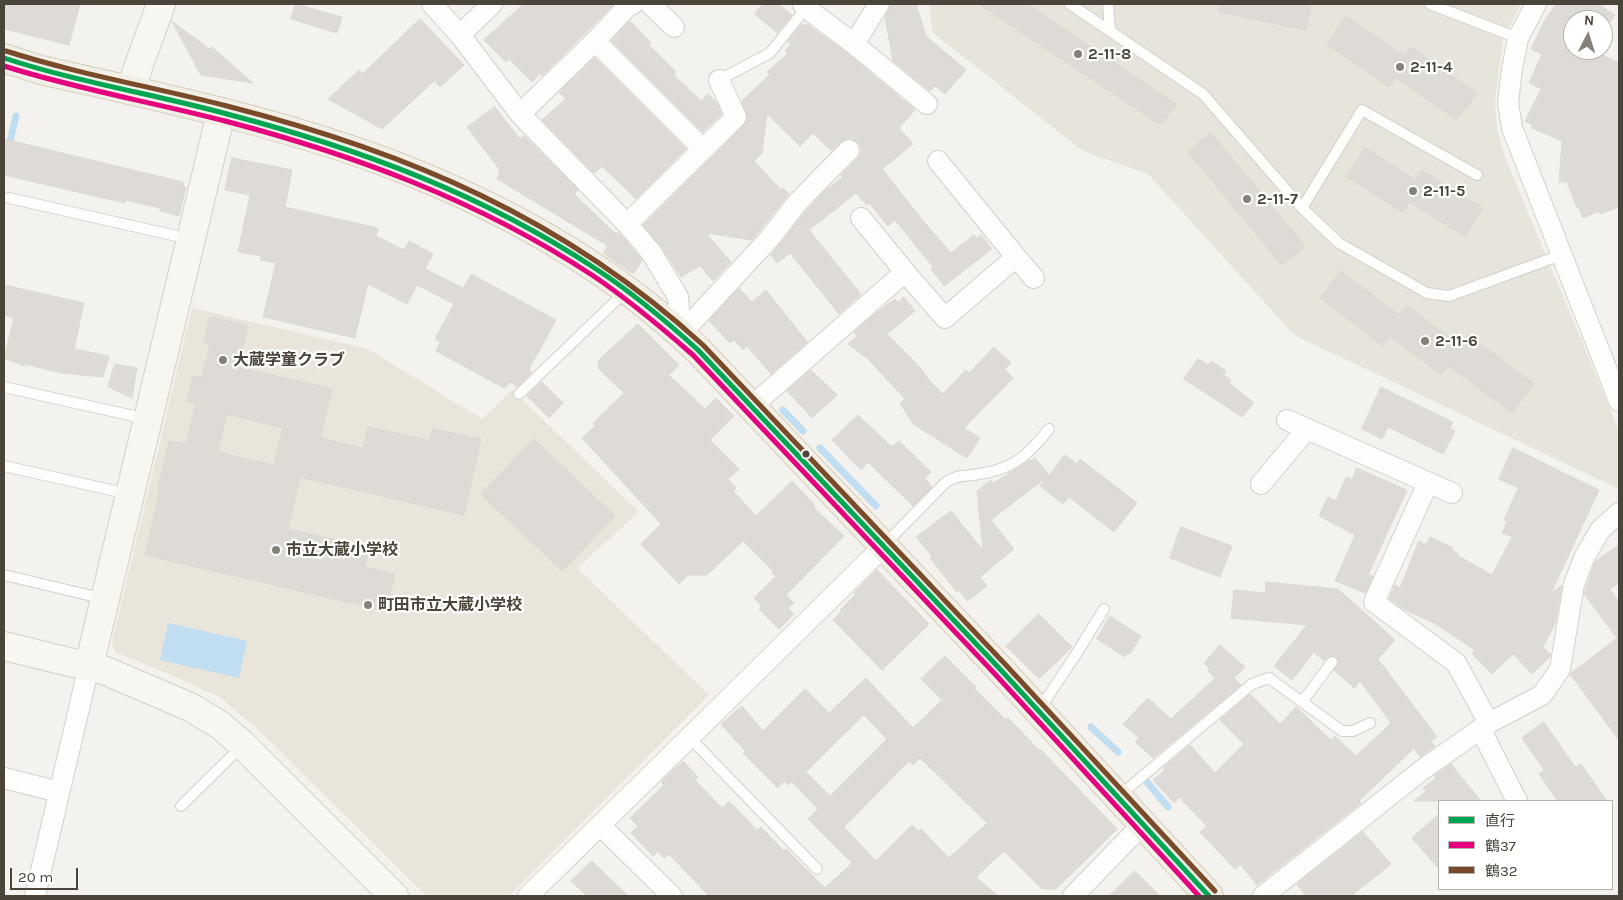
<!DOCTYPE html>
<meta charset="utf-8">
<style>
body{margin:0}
#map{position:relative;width:1623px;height:900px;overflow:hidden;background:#f4f2ee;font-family:Karla,"Noto Sans JP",sans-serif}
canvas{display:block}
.frame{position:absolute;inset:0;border:5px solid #4b4439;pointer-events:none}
.legend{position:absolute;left:1438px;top:800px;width:175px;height:90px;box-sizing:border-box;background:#fff;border:1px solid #b7b4b0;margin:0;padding:6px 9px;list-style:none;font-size:15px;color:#4b4439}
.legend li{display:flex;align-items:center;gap:10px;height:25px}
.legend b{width:25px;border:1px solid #b7b4b0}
.north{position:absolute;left:1563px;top:10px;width:50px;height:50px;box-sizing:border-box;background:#fff;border:1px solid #b7b4b0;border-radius:50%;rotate:5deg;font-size:14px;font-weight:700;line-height:20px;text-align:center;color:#4b4439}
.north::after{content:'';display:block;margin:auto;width:18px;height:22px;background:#868178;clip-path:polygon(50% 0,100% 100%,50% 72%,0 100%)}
.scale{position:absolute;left:10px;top:868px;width:68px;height:22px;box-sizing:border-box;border:2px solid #4b4439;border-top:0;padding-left:6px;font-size:15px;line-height:18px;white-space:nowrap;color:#4b4439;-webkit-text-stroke:4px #fff;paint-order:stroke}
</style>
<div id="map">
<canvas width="1623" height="900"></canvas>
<div class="frame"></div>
<ul class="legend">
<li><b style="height:6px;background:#00a651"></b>直行</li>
<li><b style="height:6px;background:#e5007d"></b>鶴37</li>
<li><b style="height:6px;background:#7a4b2a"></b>鶴32</li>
</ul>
<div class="north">N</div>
<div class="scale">20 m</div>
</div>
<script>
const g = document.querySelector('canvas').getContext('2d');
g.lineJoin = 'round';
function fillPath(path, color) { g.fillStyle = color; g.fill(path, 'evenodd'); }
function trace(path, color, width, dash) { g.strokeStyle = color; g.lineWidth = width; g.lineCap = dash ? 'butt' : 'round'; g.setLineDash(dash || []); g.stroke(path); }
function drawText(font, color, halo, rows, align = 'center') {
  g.font = font + ' Karla,"Noto Sans JP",sans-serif'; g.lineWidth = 4.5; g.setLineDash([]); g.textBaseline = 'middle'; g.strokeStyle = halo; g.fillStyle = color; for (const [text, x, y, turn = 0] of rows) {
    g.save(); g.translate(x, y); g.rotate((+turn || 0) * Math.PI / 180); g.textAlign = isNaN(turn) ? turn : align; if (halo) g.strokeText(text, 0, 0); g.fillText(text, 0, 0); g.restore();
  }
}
fillPath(new Path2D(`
 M929,4H1521L1503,38L1495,103L1497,129L1505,157L1619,431V489L1294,335L1148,174L1083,151L933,33Z`), '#e7e4dc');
fillPath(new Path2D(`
 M192,308L368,349L482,419L512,390L639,512L577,568L709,695L509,896H426L261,732L221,698L169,674L115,652L112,642Z`), '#eae5da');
fillPath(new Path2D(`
 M168,623L247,641L239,678L160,660Z`), '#c0ddf1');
trace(new Path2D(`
 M8,150L16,116
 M783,410L803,431
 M820,448L876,506
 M1091,727L1118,752
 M1147,782L1168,807`), '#c0ddf1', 7);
const building = new Path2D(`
 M4,4H80L69,45L4,29Z
 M296,4L342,17L337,33L291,19Z
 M524,4H614L542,76L540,73L532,82L509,59L506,62L484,40Z
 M763,4H779L792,15L777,33L755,14Z
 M891,4H916L926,36L966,70L945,94L935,86L930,91L893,61L885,17Z
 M979,4H1027L1176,104L1161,125Z
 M1220,4H1311L1306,30L1219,12Z
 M1556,4H1598L1615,15L1603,33V20H1573V50H1593L1619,63V207L1600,214L1599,211L1583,218L1579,208H1577L1567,182H1559L1562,141L1531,128L1533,125L1525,121L1541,89L1529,83L1542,54L1531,49L1545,20Z
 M1346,16L1404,56L1411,47L1477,93L1457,120L1396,78L1389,87L1327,44Z
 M420,19L464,65L440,87L434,81L382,129L328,99L359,70L362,74Z
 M172,21L209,49L212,47L253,83L201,75Z
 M630,21L651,43L649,45L676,72L674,75L701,101L708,94L716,102L722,114L703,132L612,41Z
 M802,24L805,26L807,24L847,53L915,110L899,128L913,144L882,169L925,223L951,253L974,235L977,239L981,235L992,249L944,286L931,269L933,267L895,220L888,226L869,203L867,205L856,193L809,230L861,294L839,314L790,253L777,263L771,255L806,211L825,191L843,177L841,175L858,158L861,152V147L857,141L851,138H846L841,142L831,151L813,133L800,146L767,114L762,153L754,161L781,190L783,188L789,194L752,240L706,233L731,262L715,279L713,281L700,266L681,277L661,246L643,225L744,125L748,119L742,101L770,74L767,72L788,54L785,51L791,44L788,42Z
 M595,58L686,149L636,199L602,166L594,173L542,120L566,99L559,92Z
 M495,107L520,139L524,136L578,190L574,194L616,234L617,232L622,236L641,259L642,261L633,274L603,253L608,246L497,179L500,170L467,127Z
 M1211,133L1305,246L1282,265L1188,152Z
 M4,139L183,182V186L186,187L179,216L160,211V208L126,200L125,203L4,175Z
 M1365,148L1416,180L1422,170L1483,208L1465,236L1409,202L1403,212L1347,177Z
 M232,158L292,170L285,207L378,228L376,236L404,250L409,241L433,254L425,269L463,288L471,274L556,320L529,369L532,372L517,387L511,382L504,388L436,351L440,342L435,339L454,304L417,285L407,304L368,284L355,338L263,317L276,263L260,260L261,256L238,252L250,195L225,190Z
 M1341,271L1399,315L1406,305L1459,345L1468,334L1534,384L1512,413L1448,365L1441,375L1390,336L1383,346L1320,298Z
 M4,285L84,303L74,349L109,356L103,377L62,373L24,364V366L4,358L14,318L4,315Z
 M739,288L752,302L766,290L807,342L771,374L747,346L743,350L734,340L730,343L709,321Z
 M904,297L915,311L887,334L917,364L930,381L943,394L966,370L969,373L994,347L1011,363L1005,369L1013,378L964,428L980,438L967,458L913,424L900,403L905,399L867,358L848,344L857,336L854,332L876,313L895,299L898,302Z
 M210,317L248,326L238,367L332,389L320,438L363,448L368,427L430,441L433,429L481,439L464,515L300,477L288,529L369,548L365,567L395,574L386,611L145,555L160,490L158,489L169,441L186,444L196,403L187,401L193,376L202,378L210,344L204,342ZM227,414L283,428L274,465L218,452Z
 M638,324L679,365L669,375L705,409L716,398L734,416L710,440L739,469L728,479L736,488L733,491L756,516L792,481L815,505L813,507L844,536L786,595L794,603L788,608L794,614L779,629L759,609L762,606L754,598L776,576L772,573L773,571L743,541L707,575H688L679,584L641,544L661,524L582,438L595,426L593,423L624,393L599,369L598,361Z
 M1198,359L1209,365L1211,361L1226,371L1224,375L1231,380L1229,383L1254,403L1242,417L1184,379Z
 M115,364L137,368L132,398L108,387Z
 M811,370L837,395L812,418L787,391Z
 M542,382L563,403L549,418L527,396Z
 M1381,387L1453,422L1450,428L1455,431L1443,454L1388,427L1382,439L1362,429Z
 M858,415L892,447L899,441L931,472L925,478L932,487L913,506L868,462L861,470L832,440Z
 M534,439L615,516L562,571L481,494Z
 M1513,448L1599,490L1551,593L1562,585L1555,624L1543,647L1550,654V657L1532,674L1513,654L1492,674L1472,654L1475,650L1434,623L1405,610L1389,598L1395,585L1400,588L1419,541L1426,545L1430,537L1453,548L1452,551L1458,553L1457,555L1492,575L1512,537L1502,533L1507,521L1504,520L1518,488L1499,479Z
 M1065,455L1077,464L1080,459L1137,503L1114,532L1069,497L1063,504L1040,486L1048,476L991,520L1014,549L980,577L987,586L967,601L959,590L957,592L930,558L932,556L916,537L951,511L983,550L977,491L991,480L994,483L1030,460L1031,461L1035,458L1049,475Z
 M1357,468L1407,490L1368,575L1373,576L1365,593L1335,581L1355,535L1319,516L1328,497L1336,501L1346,477L1352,480Z
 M1181,527L1232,546L1220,577L1170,558Z
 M1619,545V583L1610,589L1619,603V740L1570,674L1617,638L1584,594L1595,562Z
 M877,570L929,624L882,670L833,620L842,611L840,610L854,596L855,594L854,593Z
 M1266,582L1338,589L1395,640L1378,659L1437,737L1431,741L1435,746L1420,757L1414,748L1359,801L1361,803L1257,885L1240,864L1235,869L1200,832L1207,826L1179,797L1174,803L1153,780L1165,770L1163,768L1190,745L1215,773L1244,744L1220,720L1250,694L1280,724L1296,707L1331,740L1335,736L1356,756L1391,723L1360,681L1354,688L1334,670L1339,662L1336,656H1330L1324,661L1314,652L1292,680L1274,666L1307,625L1231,618L1234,590L1265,593Z
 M1039,614L1072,647L1039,679L1006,646Z
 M1110,616L1141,636L1130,654L1128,653L1125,657L1097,639Z
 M1220,645L1245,667L1234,678L1241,685L1153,758L1135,742L1139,738L1123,724L1148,698L1171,719L1215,678L1208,671L1210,669L1204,663Z
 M945,656L976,687L974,688L1006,720L1008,718L1040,751L1041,750L1117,829L1056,889H1042L1004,851L976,877L998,896H709L669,854L664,858L658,851L653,856L631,833L638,826L630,818L664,785L661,782L683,761L698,777L695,780L722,808L729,801L757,830L761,827L784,851L786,849L825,888L852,863L808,819L818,809L792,782L788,785L784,781L778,788L743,753L745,751L721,724L742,706L763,731L805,689L829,713L866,678L913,728L942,700L921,679ZM864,715L887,739L830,796L806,772ZM920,758L987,823L949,858L921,829L918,831L912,825L876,861L844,827L909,761L913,765Z
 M1544,722L1575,767L1581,764L1607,801H1558L1539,774L1544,770L1522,738Z
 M1451,764L1481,801H1414L1426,791L1423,788L1436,778L1434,776Z
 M1439,814V869L1412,838Z
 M1363,832L1391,864L1351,896H1306L1297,884Z
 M592,861L628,896H587L571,881Z
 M1135,871L1160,896H1109Z`);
fillPath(building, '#dedbd6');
trace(building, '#dcd9d4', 1);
const lane = new Path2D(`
 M1070,4L1203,94L1302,208L1339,243L1427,293L1449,296L1561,255
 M1108,4L1110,30
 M1430,4L1518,38
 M719,80L770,53L806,8
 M9,198L190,239
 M1302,208L1362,110L1477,175
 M4,387L147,419
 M519,394L625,292
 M4,466L129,494
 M884,545L946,482C962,473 963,477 979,474C1014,469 1028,455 1049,429
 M4,575L105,599
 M1302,702L1332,662
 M1039,710L1075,656L1104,609
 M689,737L817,869
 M1119,796L1252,684L1269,678L1342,731H1353L1370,723
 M181,806L243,745`);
const street = new Path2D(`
 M432,4L460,35L520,114L627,224L651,252L678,297L681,334
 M650,4L674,27
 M803,4L806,8L854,44L927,104
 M1536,4L1518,38L1512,69L1508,103L1512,128L1619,401
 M460,35L492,4
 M595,41L630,4H633
 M854,44L879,4
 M520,114L595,41L703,149
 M627,224L736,117L719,80
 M1016,257L1034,278
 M905,272L945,318L1016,257L938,161
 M681,334L769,239L797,203L849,150
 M752,406L905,272L861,218
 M1287,420L1452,493
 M1428,483L1374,602L1456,663L1489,723
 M1261,484L1307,429
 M1481,730L1517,801
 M4,778L59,792
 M600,825L672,896
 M35,896L89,666
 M528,896L884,546
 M1073,896L1143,824
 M1263,896L1422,770L1489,723L1542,695L1560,669L1574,584L1584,558L1600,530L1619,513`);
const secondary = new Path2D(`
 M130,90L161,4
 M4,646L106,671L190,707L220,725L243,745L394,896
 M89,666L221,113`);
const primary = new Path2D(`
 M4,58L41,70C164,98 289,124 406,170C512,212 615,271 698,350L999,668L1209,896`);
trace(lane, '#d2d0cb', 12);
trace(street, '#d2d0cb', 22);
trace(secondary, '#d3cfc5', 30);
trace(primary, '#d6cebb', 30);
trace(lane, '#fdfdfc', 10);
trace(street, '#fdfdfc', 20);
trace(secondary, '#f7f6f1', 28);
trace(primary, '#f2efe6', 28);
trace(new Path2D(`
 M4,58C77,82 153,94 227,114C357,148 483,194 596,269C633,293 666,321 698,350L999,668L1209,896`), '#00a651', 5);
trace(new Path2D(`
 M4,66C76,89 152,102 225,121C355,155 479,201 592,275C628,299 661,327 693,355L994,673L1199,896`), '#e5007d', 5);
trace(new Path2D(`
 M6,51C78,74 153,87 227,106C407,152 564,218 703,345L1004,663L1215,891`), '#7a4b2a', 5);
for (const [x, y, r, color] of [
 [1078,54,5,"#868178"],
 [1400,67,5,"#868178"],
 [1413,191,5,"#868178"],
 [1247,199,5,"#868178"],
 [1425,341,5,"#868178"],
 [223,360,5,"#868178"],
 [806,454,4.5,"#4b4439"],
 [276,550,5,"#868178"],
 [368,605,5,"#868178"]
]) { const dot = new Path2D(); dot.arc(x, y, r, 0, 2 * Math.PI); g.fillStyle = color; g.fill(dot); trace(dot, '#fff', 2); }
drawText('bold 16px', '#4b4439', '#fff', [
 ["2-11-8",1088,54],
 ["2-11-4",1410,67],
 ["2-11-5",1423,191],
 ["2-11-7",1257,199],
 ["2-11-6",1435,341],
 ["大蔵学童クラブ",233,360],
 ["市立大蔵小学校",286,550],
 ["町田市立大蔵小学校",378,605]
], 'left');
</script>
